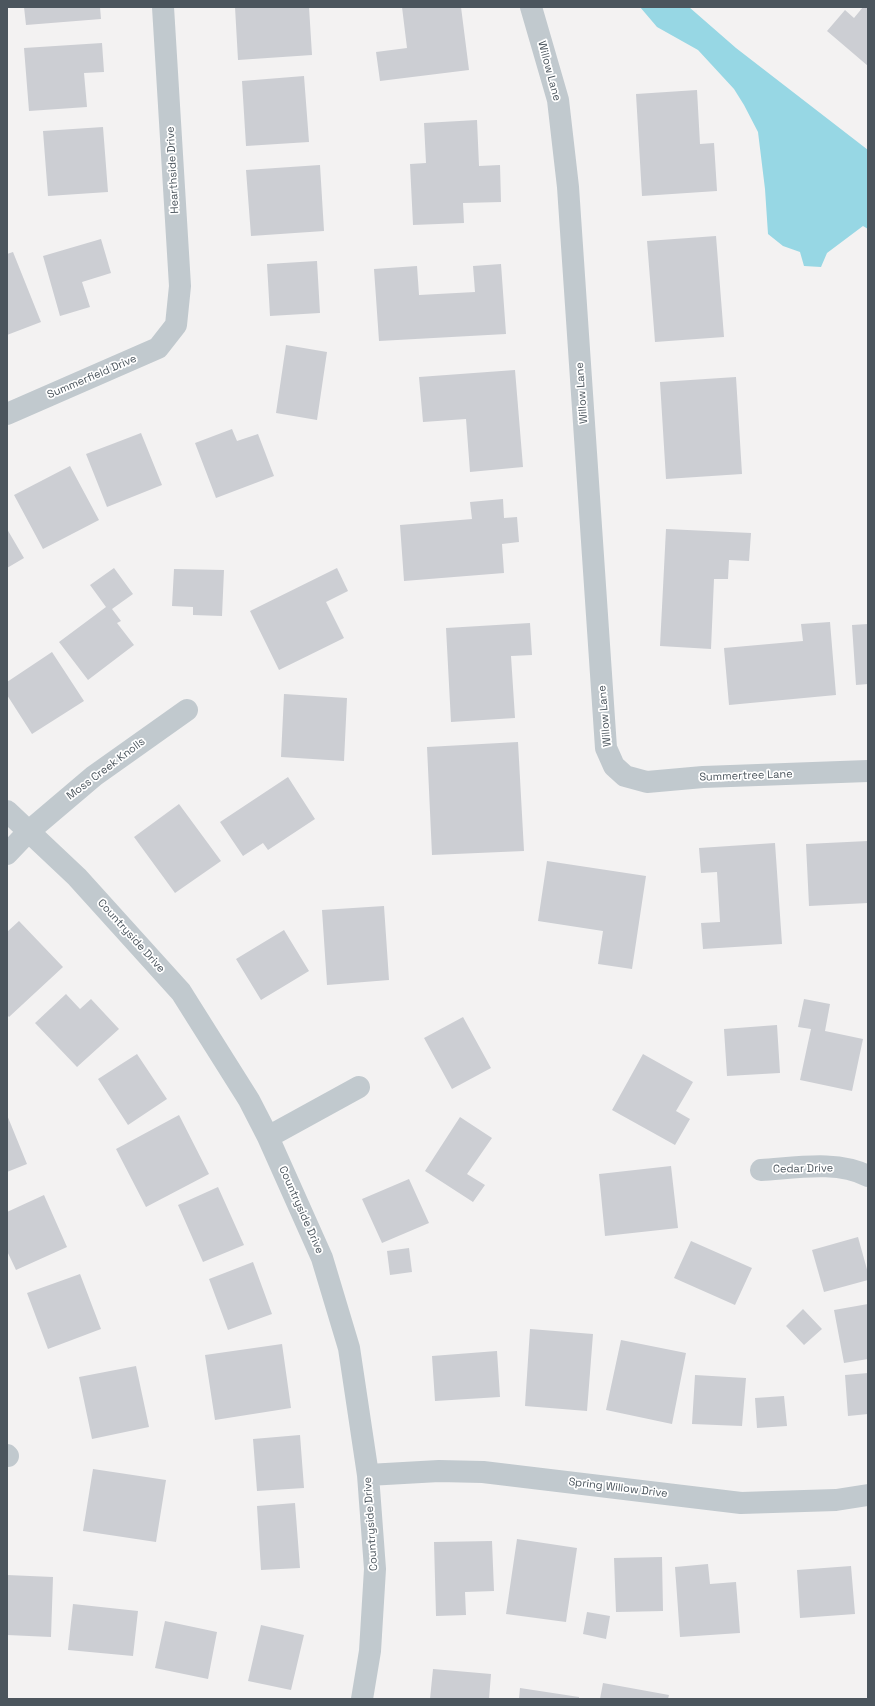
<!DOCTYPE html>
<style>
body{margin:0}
#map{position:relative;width:875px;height:1706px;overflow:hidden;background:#f3f2f2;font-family:"Space Grotesk",sans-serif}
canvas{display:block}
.frame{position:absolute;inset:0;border:8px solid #4b555d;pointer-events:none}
</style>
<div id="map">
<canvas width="875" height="1706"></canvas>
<div class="frame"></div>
</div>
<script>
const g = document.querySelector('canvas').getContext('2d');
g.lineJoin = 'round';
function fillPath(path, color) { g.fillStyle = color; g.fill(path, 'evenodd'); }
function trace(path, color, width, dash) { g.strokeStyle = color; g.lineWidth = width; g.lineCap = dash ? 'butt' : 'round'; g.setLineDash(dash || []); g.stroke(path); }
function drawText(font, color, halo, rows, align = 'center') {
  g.font = font + ' "Space Grotesk",sans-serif'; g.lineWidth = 3.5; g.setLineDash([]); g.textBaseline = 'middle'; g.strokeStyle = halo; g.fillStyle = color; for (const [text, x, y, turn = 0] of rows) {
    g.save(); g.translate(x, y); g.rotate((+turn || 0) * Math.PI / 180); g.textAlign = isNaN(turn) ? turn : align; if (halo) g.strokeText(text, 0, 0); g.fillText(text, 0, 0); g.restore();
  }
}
fillPath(new Path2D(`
 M640,7H689L736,48L868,150V229L863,226L827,253L821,267L804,266L800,252L783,246L768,234L765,189L758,132L744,105L734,89L698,50L657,27Z`), '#97d7e4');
fillPath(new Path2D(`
 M24,7H100L101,19L26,25Z
 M235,7H309L312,55L238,60Z
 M402,7H461L469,70L380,81L376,52L407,48Z
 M863,7H868V66L827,31L845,10L854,18Z
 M102,43L104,72L84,73L87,107L29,111L24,48Z
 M304,76L309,142L246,146L242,81Z
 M697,90L700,144L714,143L717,191L642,196L636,94Z
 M477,120L479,166L500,165L501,202L463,203L464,223L413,225L410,164L426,163L424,123Z
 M103,127L108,192L48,196L43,131Z
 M320,165L324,231L251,236L246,170Z
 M716,236L724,337L655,342L647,241Z
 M101,239L111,273L82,282L90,307L60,316L43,256Z
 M13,252L41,322L7,335V254Z
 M317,261L320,313L270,316L267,264Z
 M501,264L506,334L379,341L374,269L417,266L419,295L475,292L473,266Z
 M286,345L327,352L317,420L276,413Z
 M515,370L523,467L470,472L466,419L423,422L419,377Z
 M736,377L742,474L666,479L660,382Z
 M232,429L237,441L258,434L274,476L216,498L195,443Z
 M141,433L162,485L107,507L86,454Z
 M70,466L99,520L43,549L14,495Z
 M503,499L504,518L517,517L519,542L502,544L504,573L404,581L400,525L472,519L470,502Z
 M7,529L24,558L7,568Z
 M666,529L751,533L749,561L729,560L728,579H714L711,649L660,646Z
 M114,568L133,594L112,609L121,621L117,623L134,645L88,680L59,642L106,607L90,585Z
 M337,568L348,591L326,602L344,638L279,670L250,611Z
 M174,569L224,570L222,616L193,615V607L172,606Z
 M830,622L836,695L729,705L724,648L803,641L801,624Z
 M530,623L532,655L511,656L515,718L451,722L446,628Z
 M868,624V684L856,685L852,625Z
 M52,652L84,701L32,734L7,695V682Z
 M284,694L347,698L344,761L281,757Z
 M518,742L524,851L432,855L427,747Z
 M288,777L315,819L268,850L263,843L243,856L220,822Z
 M179,804L221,861L175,893L134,837Z
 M868,841V903L809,906L806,844Z
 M775,843L782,944L703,949L701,923L720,922L717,872L701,873L699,848Z
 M547,861L646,876L632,969L598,964L603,931L538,921Z
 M384,906L389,980L327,985L322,910Z
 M19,921L63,967L9,1017L7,1015V932Z
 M284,930L309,971L261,1000L236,959Z
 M66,994L80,1009L91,999L119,1029L77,1067L35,1023Z
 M804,999L830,1004L825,1031L863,1039L852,1091L800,1080L811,1029L798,1027Z
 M463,1017L491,1068L452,1089L424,1038Z
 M777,1025L780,1073L727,1076L724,1029Z
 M137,1054L167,1099L128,1125L98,1079Z
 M643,1054L693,1082L676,1111L690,1119L675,1145L612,1110Z
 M7,1115L27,1164L7,1172Z
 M179,1115L209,1174L146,1207L116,1149Z
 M460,1117L492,1138L467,1174L485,1185L473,1202L425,1171Z
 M671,1166L678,1228L605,1236L599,1174Z
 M409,1179L429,1223L382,1243L362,1199Z
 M218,1187L244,1245L203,1262L178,1205Z
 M44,1195L67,1247L16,1270L7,1251V1212Z
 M858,1237L868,1273V1280L824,1292L812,1250Z
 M691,1241L752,1268L735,1305L674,1278Z
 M409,1248L412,1272L390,1275L387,1251Z
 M253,1262L272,1314L228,1330L209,1279Z
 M80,1274L101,1329L48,1349L27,1293Z
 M868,1304V1359L844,1363L834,1310Z
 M803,1309L822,1329L804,1345L786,1326Z
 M530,1329L593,1334L587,1411L525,1406Z
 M621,1340L686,1353L672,1424L606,1410Z
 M282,1344L291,1408L215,1420L205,1355Z
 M497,1351L500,1397L435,1401L432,1356Z
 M136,1366L149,1427L92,1439L79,1377Z
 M868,1373V1414L848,1416L845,1375Z
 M695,1375L746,1378L742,1426L692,1424Z
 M784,1396L787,1426L757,1428L755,1398Z
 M300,1435L304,1488L257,1491L253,1439Z
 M93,1469L166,1480L156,1542L83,1531Z
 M295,1503L300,1568L261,1570L257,1506Z
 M517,1539L577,1548L566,1622L506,1614Z
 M492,1541L494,1591L465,1592L466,1615L436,1616L434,1542Z
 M662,1557L663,1611L616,1612L614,1558Z
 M708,1564L710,1584L736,1582L740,1633L680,1637L675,1567Z
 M851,1566L855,1614L800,1618L797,1570Z
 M7,1575L53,1577L51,1637L7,1635Z
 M73,1604L138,1611L133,1656L68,1650Z
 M587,1612L610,1616L606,1639L583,1634Z
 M165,1621L217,1632L208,1679L155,1668Z
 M261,1625L304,1635L291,1690L248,1681Z
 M433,1669L491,1674L489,1699H430Z
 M603,1683L669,1695L668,1699H600Z
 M520,1688L579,1697V1699H519Z`), '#ccced3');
trace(new Path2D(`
 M531,7L558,100L568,187L606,748L614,766L625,776L647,782L703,777L868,771
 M7,414L158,348L176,325L180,286L163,7
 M7,811L77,877L181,992L249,1100L268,1137L322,1258L349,1348L368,1475L375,1569L370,1651L362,1699
 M7,854L28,832L94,776L187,710
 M268,1137L359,1087
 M761,1170C795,1168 837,1160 868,1176
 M7,1455L8,1456
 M368,1475L439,1471L483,1472L741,1503L836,1500L868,1495`), '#c1c9ce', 22);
drawText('11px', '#4b555d', '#fff', [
 ["Willow Lane",549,71,75],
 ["Hearthside Drive",173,170,-93],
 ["Summerfield Drive",92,377,-23],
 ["Willow Lane",582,393,-94],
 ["Willow Lane",605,716,-95],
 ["Moss Creek Knolls",106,769,-37],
 ["Summertree Lane",746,776,-2],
 ["Countryside Drive",131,936,48],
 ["Cedar Drive",803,1169,-1],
 ["Countryside Drive",301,1210,66],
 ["Spring Willow Drive",618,1488,7],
 ["Countryside Drive",371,1524,-94]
]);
</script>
